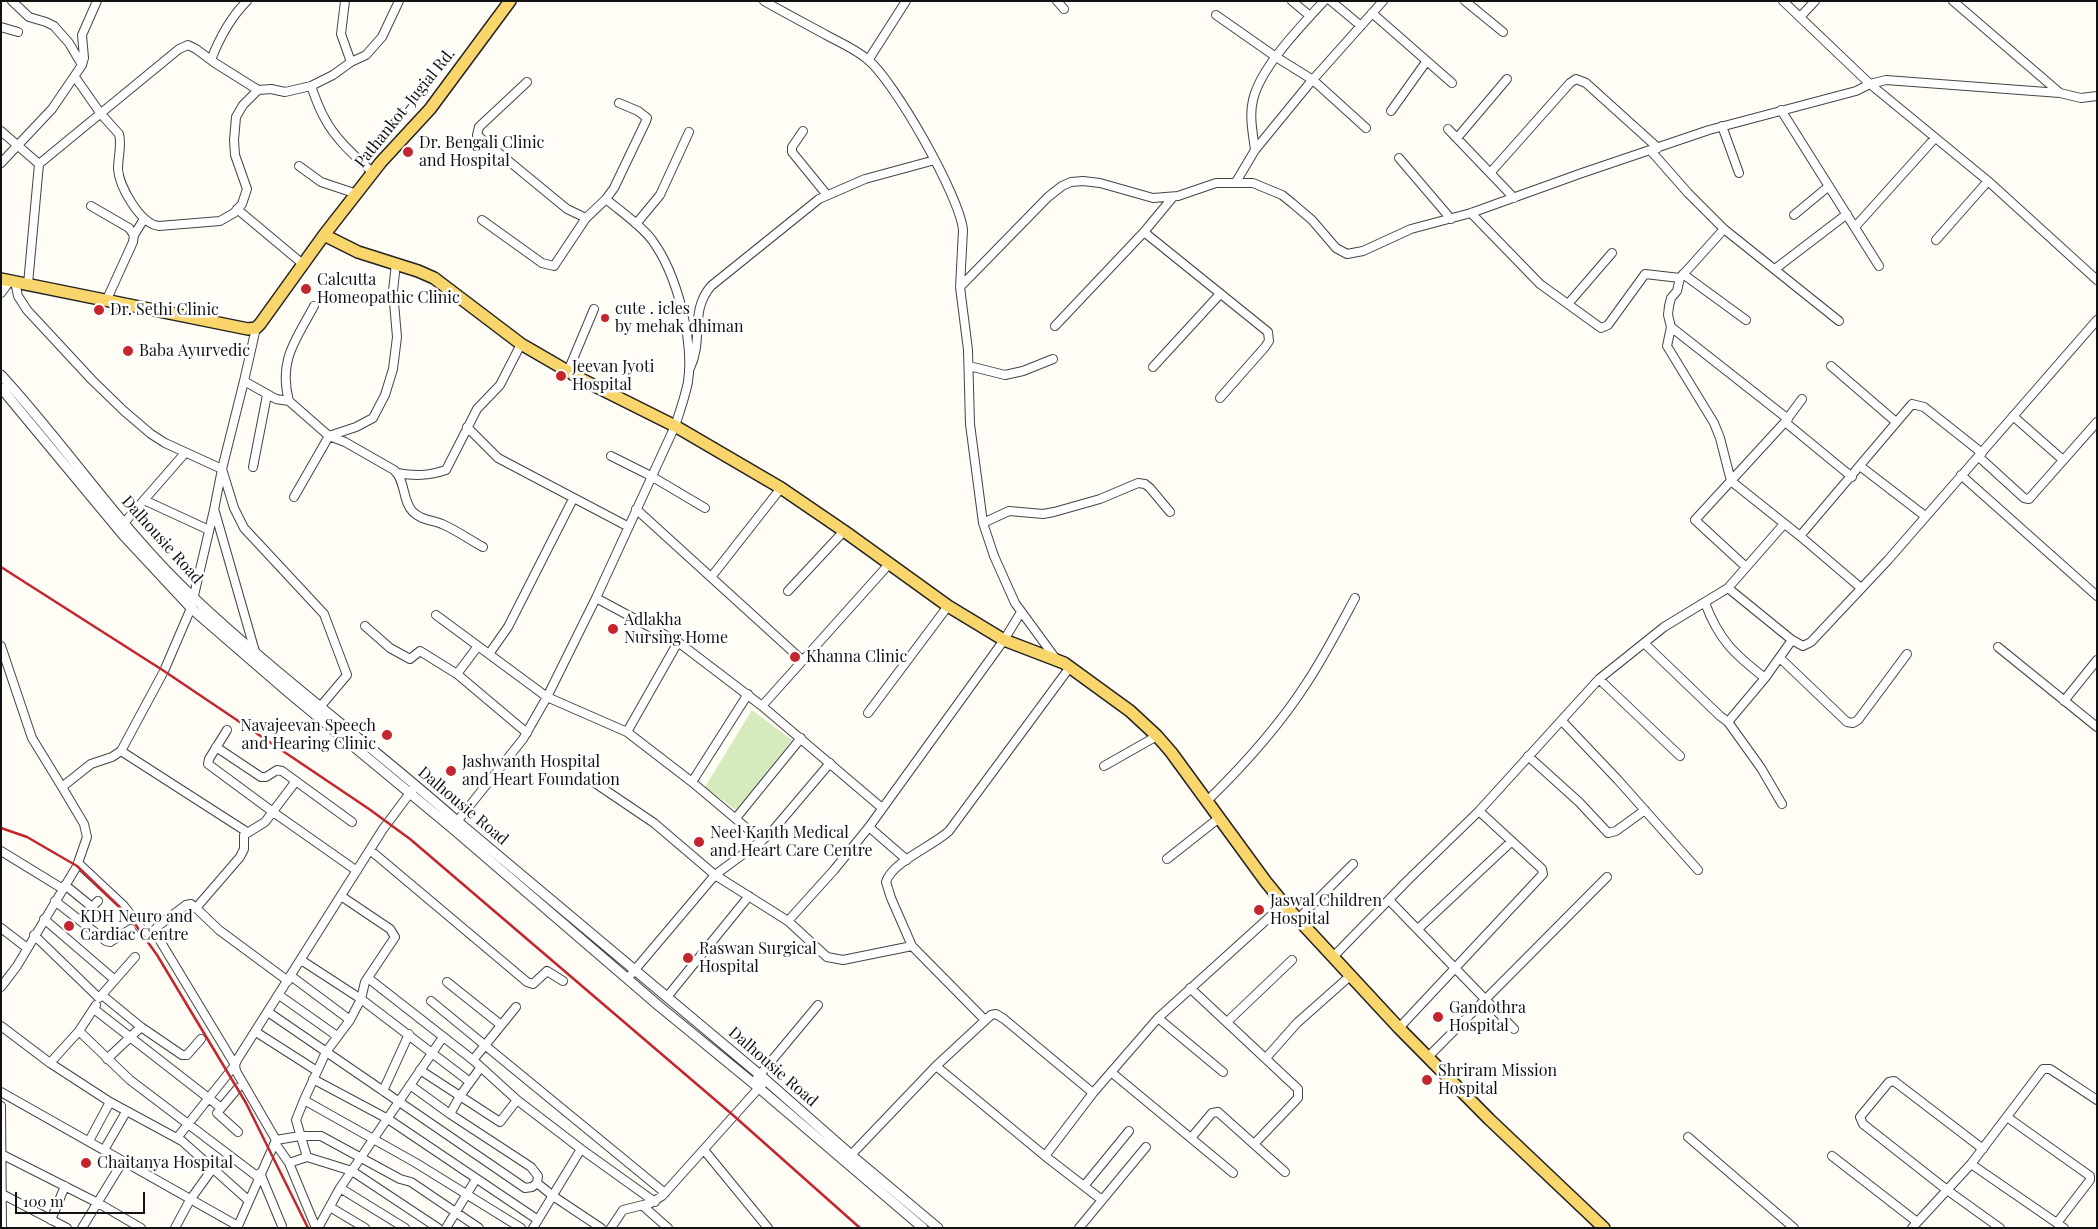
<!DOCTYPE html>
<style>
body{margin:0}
#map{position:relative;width:2098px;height:1229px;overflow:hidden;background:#fffdf5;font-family:"Playfair Display",serif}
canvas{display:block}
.frame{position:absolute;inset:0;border:2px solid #111;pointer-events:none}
.scale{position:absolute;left:15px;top:1192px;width:130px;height:22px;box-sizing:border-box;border:2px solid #111;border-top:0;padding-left:6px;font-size:15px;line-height:18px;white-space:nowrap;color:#111;-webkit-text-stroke:4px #fff;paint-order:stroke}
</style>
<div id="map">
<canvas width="2098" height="1229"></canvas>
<div class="frame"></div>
<div class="scale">100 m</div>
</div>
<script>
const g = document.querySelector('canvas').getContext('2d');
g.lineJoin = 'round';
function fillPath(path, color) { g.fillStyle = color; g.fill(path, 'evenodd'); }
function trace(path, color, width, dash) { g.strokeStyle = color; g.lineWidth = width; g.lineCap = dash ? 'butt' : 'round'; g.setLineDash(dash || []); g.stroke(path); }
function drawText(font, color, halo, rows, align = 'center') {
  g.font = font + ' "Playfair Display",serif'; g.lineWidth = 5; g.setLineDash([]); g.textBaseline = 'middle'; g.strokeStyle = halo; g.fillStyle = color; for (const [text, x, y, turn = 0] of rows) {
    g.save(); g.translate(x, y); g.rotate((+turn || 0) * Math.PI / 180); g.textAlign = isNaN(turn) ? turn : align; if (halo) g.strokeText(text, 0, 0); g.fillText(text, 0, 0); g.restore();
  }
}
fillPath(new Path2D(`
 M752,710L792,740L737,811L705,787Z`), '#d5ebbd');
const minor = new Path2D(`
 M345,1L341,34L351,62
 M764,1C785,13 806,24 828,36C841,43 855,49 867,59C894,80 960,197 963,230L960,287L968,350L970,424L983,523L994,556L1015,603L1056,659
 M1057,1L1064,9
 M1292,1L1310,16
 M1331,1L1361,26
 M1465,1L1503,32
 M1783,1L1870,84L1988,181L2097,280
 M1953,1L2060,93
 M1372,13L1452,83
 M1216,15L1276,57L1313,80L1366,128
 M1800,17L1815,1
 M1,27L18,32
 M869,59L906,1
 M211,60C219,39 231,17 247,1
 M82,65L84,58L82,35L97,1
 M75,77L101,114L119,134C122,145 118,157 118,169C119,186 140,224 159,226L220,221L234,213L242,204L247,189L235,155L234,140L236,117L243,105L258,90L271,89L285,92L311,86L333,75L351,62L366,55L382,37L399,1
 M527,82L479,127L477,135L567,209L586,218
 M311,86C315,97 319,109 325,119C336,140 356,157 373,173
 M1781,110L1879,266
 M1391,111L1426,62
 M1722,126L1739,173
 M1448,129L1514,198
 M1,131L39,164L179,49L188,45L196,49L215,63L258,90
 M803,131L792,147V152L827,195
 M1457,138L1507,79
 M1255,150C1253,134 1249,116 1253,100C1260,68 1301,26 1324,1
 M1651,151L1688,193L1724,229L1839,321
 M1399,158L1451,219
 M1,163L52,109L82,65L69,43L54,26L46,22L29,17L12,1
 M299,166L321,182L357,194
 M1491,172L1570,83L1576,79L1586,83L1658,148
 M1236,182L1255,150L1309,84L1383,1
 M91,206L129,228L134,235L133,242L107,299
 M237,209L304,265
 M1471,213L1540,284L1601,328L1608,325L1645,274L1680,278
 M1794,215L1829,186
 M482,220L542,263L554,266L586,218L606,199L614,188L646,121L647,118L638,111L619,103
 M636,224L660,195L689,132
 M1855,227L1935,138
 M1724,229L1680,278L1677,291L1671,298L1669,306L1668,315L1671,327L1667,346L1714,423L1720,438L1731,481L1800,536L1861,588
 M1144,232L1268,332L1269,341L1265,347L1220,398
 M134,235L144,219
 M1936,240L1988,181
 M1775,269L1847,214
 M1683,274L1746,320
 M15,282L18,296L27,310L92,380L124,411L151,434L165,443L222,469L234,508L244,528L324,614L347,675L320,707
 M28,284L39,164
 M960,287L1048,197L1062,186L1071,182L1083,181L1100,183L1153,198L1178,196L1216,183H1253L1282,195L1292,203L1312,220L1336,248L1347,254L1363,251L1411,229L1471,213L1582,173L1709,130L1856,91L1870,84L1886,80L2060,93L2081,98L2097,96
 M1,293L10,281
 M1568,304L1612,253
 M1055,326L1144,232L1173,197
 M1671,327L1788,419
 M969,366L1005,375L1023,371L1053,359
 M1831,366L1896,422
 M1153,367L1220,294
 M690,368C704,339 689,312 711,286L819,199L865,179L935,160
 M568,371L594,309
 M244,381L276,399L289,401L329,436L345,442L394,470C406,481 402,501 413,512C421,520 432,520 442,524C456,530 470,540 483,547
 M289,401C278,360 296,340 314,306
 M2013,416L2063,460
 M1785,422L1852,477
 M467,427L498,458L627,526
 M611,456L651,476L705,508
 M1979,457L2024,498L2029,499L2097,422
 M1860,466L1925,516
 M253,467L267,395
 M397,473C415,476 428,476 446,470L477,409L500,385L521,344
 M1961,475L2097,596
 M294,497L329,436L356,427L373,418L385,395L393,369L397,337L393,291L396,263
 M144,500L209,530
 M636,509L802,660
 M215,512L256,655
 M124,523L185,453
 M983,523L1009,511L1043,514L1054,512L1100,499L1138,483L1145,484L1150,488L1170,512
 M1800,536L1912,404L1924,407L1982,453
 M1746,567L1695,520L1785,422L1802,399
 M712,576L781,488
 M1728,588L1792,640L1803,646L1811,642L1888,560L2097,320
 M788,591L844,531
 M596,598L678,642L762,706L882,808
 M1705,603C1719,640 1734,654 1765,678
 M436,615L547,697L627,732
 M365,626L390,648L410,659L420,651L457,674L527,733
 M678,642L627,732L692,782L762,841
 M1644,643L1720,716L1728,722L1761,768L1782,804
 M1,646L32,738L62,787
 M1998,647L2097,727
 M489,654L508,627L573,499
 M1780,658L1847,722L1853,723L1858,720L1907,654
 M457,674L478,646
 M1599,679L1680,756
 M2064,701L2097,660
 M762,706L890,563
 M868,713L948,606
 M1562,721L1618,780L1698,870
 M1728,722L1765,678L1792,640
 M227,730L209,759L208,764L273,812L357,871
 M216,747L261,777H266L277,770L282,771L352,822
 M121,751L247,832
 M1528,756L1579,802L1608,833L1616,831L1645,810
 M1104,766L1157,736
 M589,779L654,823L715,875L788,921L827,957L843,960L912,946
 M692,782L748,694
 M1207,801C1244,765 1280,725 1308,681C1325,655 1340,626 1355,598
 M736,818L801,738
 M455,824L523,739L547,697L596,598L675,426C680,411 685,397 688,382C694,340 677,274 652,240C640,224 621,212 606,199
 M869,827L907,860
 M370,850L527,982L533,984L547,971L563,981
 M1,851L63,889
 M1167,859L1219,818
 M78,863L124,906L146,935L156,929
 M65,885L92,907L98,901
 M55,901L106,941L110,942L131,929
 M1390,901L1514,1029
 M44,919L115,980
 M1298,919L1353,864
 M788,921L834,870L869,827L1004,640L1021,612
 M1,928L27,948
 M1418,929L1512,841
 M34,935L99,998L135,957
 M1333,957L1408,880L1479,811L1599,679L1664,627L1728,588L1784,524
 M301,960L361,999L470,1082
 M291,976L350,1020
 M368,978L473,1060L517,1100L581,1149L655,1202
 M628,978L715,875L769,835L830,763
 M288,981L219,930L196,908L240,857L244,849V835L265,822L296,781
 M447,982L501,1025
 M1,987L17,966L77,866L87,837L84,824L62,787L91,764L112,757L121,751L164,671L191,608L214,510L222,469L244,381L256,328
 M1190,988L1298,1089V1098L1255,1143
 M102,995L141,1027L182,1055H187L201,1039
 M279,995L337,1036
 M667,997L749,896
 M431,1001L665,1193
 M94,1009L220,1107
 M268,1012L525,1188L532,1187L537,1183L553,1196L601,1228
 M1158,1018L1223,1072
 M984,1019L912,946L891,898L886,882C892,862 933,846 949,831L1070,667
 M1227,1022L1292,960
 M1,1026L50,1063L110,1102L182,1141L248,1200
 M1399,1028L1543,874L1542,869L1479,811
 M79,1031L130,1080L258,1177
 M256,1032L317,1071
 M1428,1057L1607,877
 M1266,1058L1297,1023L1350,976
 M107,1059L141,1027
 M473,1060L516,1007
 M50,1063L79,1031L96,1005
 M936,1066L1045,1156L1102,1200
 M420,1070L500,1122L517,1100
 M1111,1072L1233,1173
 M313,1079L388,1119L538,1220
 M753,1083L818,1005
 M410,1085L450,1114L531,1167L538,1176L537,1183
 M238,1088L217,1113L238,1132
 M383,1091L409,1034
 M1,1092L238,1226L276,1140L236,1071L235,1065L237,1060L383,829L413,789
 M304,1100L416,1163L521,1228
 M1,1106L2,1228
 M450,1114L460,1096L481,1067
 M2007,1117L2090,1176V1180L2057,1223
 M1688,1137L1794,1228
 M177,1138L235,1065L156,934V929L158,926L186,905L191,904L196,908
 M1191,1138L1212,1113L1218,1112L1285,1172
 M276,1140L300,1136H321L400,1179L411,1182L479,1228
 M89,1141L110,1102
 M275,1143L289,1163L316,1228
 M1983,1149L1894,1081L1889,1082L1860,1117L1863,1124L1947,1190L2000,1228
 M104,1150L126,1112
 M704,1150L768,1228
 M3,1155L98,1203L141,1228
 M851,1155L936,1066L991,1015L996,1014L1004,1019L1093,1093
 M1045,1156L1093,1093L1158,1018L1284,904
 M1832,1156L1917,1222
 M307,1157L296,1120L304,1100L326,1052L350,1020L361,999L365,982L395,937L390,929L341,896
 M289,1163L307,1157L352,1171L438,1228
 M1971,1164L2064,1228
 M260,1173L282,1226
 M1084,1186L1129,1131
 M340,1188L405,1228
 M2,1194L67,1228
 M643,1206L668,1228
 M330,1207L365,1228
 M51,1220L65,1186
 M82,1228L123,1161
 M175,1228L190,1200L213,1168
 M318,1228L340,1188L443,1037
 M446,1228L476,1179
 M533,1228L581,1149
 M611,1228L623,1210L651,1203L662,1196L766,1080
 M1079,1228L1146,1147
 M1912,1228L1971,1164L2043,1069H2050L2097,1100`);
const tertiary = new Path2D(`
 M1,375C68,448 122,531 194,598C278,677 371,745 457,821L760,1075L851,1155L938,1228
 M1,388L123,535L191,608L288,692L452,828L659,1006L759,1088L923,1228`);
const primary = new Path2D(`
 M324,235L381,162L430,109L510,1
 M1,279L248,329L256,328L260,324L324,235L358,252L418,271L434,278L521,344L583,380L675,426L781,488L844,531L948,606L1004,640L1064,663L1130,711L1157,736L1171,752L1266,882L1284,904L1399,1028L1489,1119L1604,1228`);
trace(minor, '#444', 10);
trace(tertiary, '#444', 11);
trace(primary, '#222', 14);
trace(minor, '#fff', 8);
trace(tertiary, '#fff', 9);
trace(primary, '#f9d66b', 11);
trace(new Path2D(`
 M1,567L164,671L369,809L410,839L734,1116L860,1228
 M1,828L27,837L77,866L130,917L157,955L246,1103L308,1228`), '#c4262e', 2.5);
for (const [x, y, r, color] of [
 [408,152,6,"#c4262e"],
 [306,289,6,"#c4262e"],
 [99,310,6,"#c4262e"],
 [605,318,5,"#c4262e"],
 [128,351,6,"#c4262e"],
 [561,376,6,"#c4262e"],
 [613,629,6,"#c4262e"],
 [795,657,6,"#c4262e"],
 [387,735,6,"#c4262e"],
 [451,771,6,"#c4262e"],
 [699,842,6,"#c4262e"],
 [1259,910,6,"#c4262e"],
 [69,926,6,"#c4262e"],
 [688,958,6,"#c4262e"],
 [1438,1017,6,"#c4262e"],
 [1427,1080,6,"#c4262e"],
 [86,1163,6,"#c4262e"]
]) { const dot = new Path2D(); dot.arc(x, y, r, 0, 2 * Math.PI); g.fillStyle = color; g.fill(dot); trace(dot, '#fff', 2); }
drawText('16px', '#111', '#fff', [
 ["Pathankot-Jugial Rd.",405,108,-51],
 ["Dalhousie Road",162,540,48],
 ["Dalhousie Road",463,806,40],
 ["Dalhousie Road",773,1067,41]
]);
drawText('16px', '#111', '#fff', [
 ["Dr. Bengali Clinic",419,143],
 ["and Hospital",419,161],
 ["Calcutta",317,280],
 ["Homeopathic Clinic",317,298],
 ["cute . icles",615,309],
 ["by mehak dhiman",615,327],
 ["Dr. Sethi Clinic",110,310],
 ["Baba Ayurvedic",139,351],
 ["Jeevan Jyoti",572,367],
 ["Hospital",572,385],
 ["Adlakha",624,620],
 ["Nursing Home",624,638],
 ["Khanna Clinic",806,657],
 ["Navajeevan Speech",376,726,"right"],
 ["and Hearing Clinic",376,744,"right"],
 ["Jashwanth Hospital",462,762],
 ["and Heart Foundation",462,780],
 ["Neel Kanth Medical",710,833],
 ["and Heart Care Centre",710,851],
 ["Jaswal Children",1270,901],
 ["Hospital",1270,919],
 ["KDH Neuro and",80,917],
 ["Cardiac Centre",80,935],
 ["Raswan Surgical",699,949],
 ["Hospital",699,967],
 ["Gandothra",1449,1008],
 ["Hospital",1449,1026],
 ["Shriram Mission",1438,1071],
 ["Hospital",1438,1089],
 ["Chaitanya Hospital",97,1163]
], 'left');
</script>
